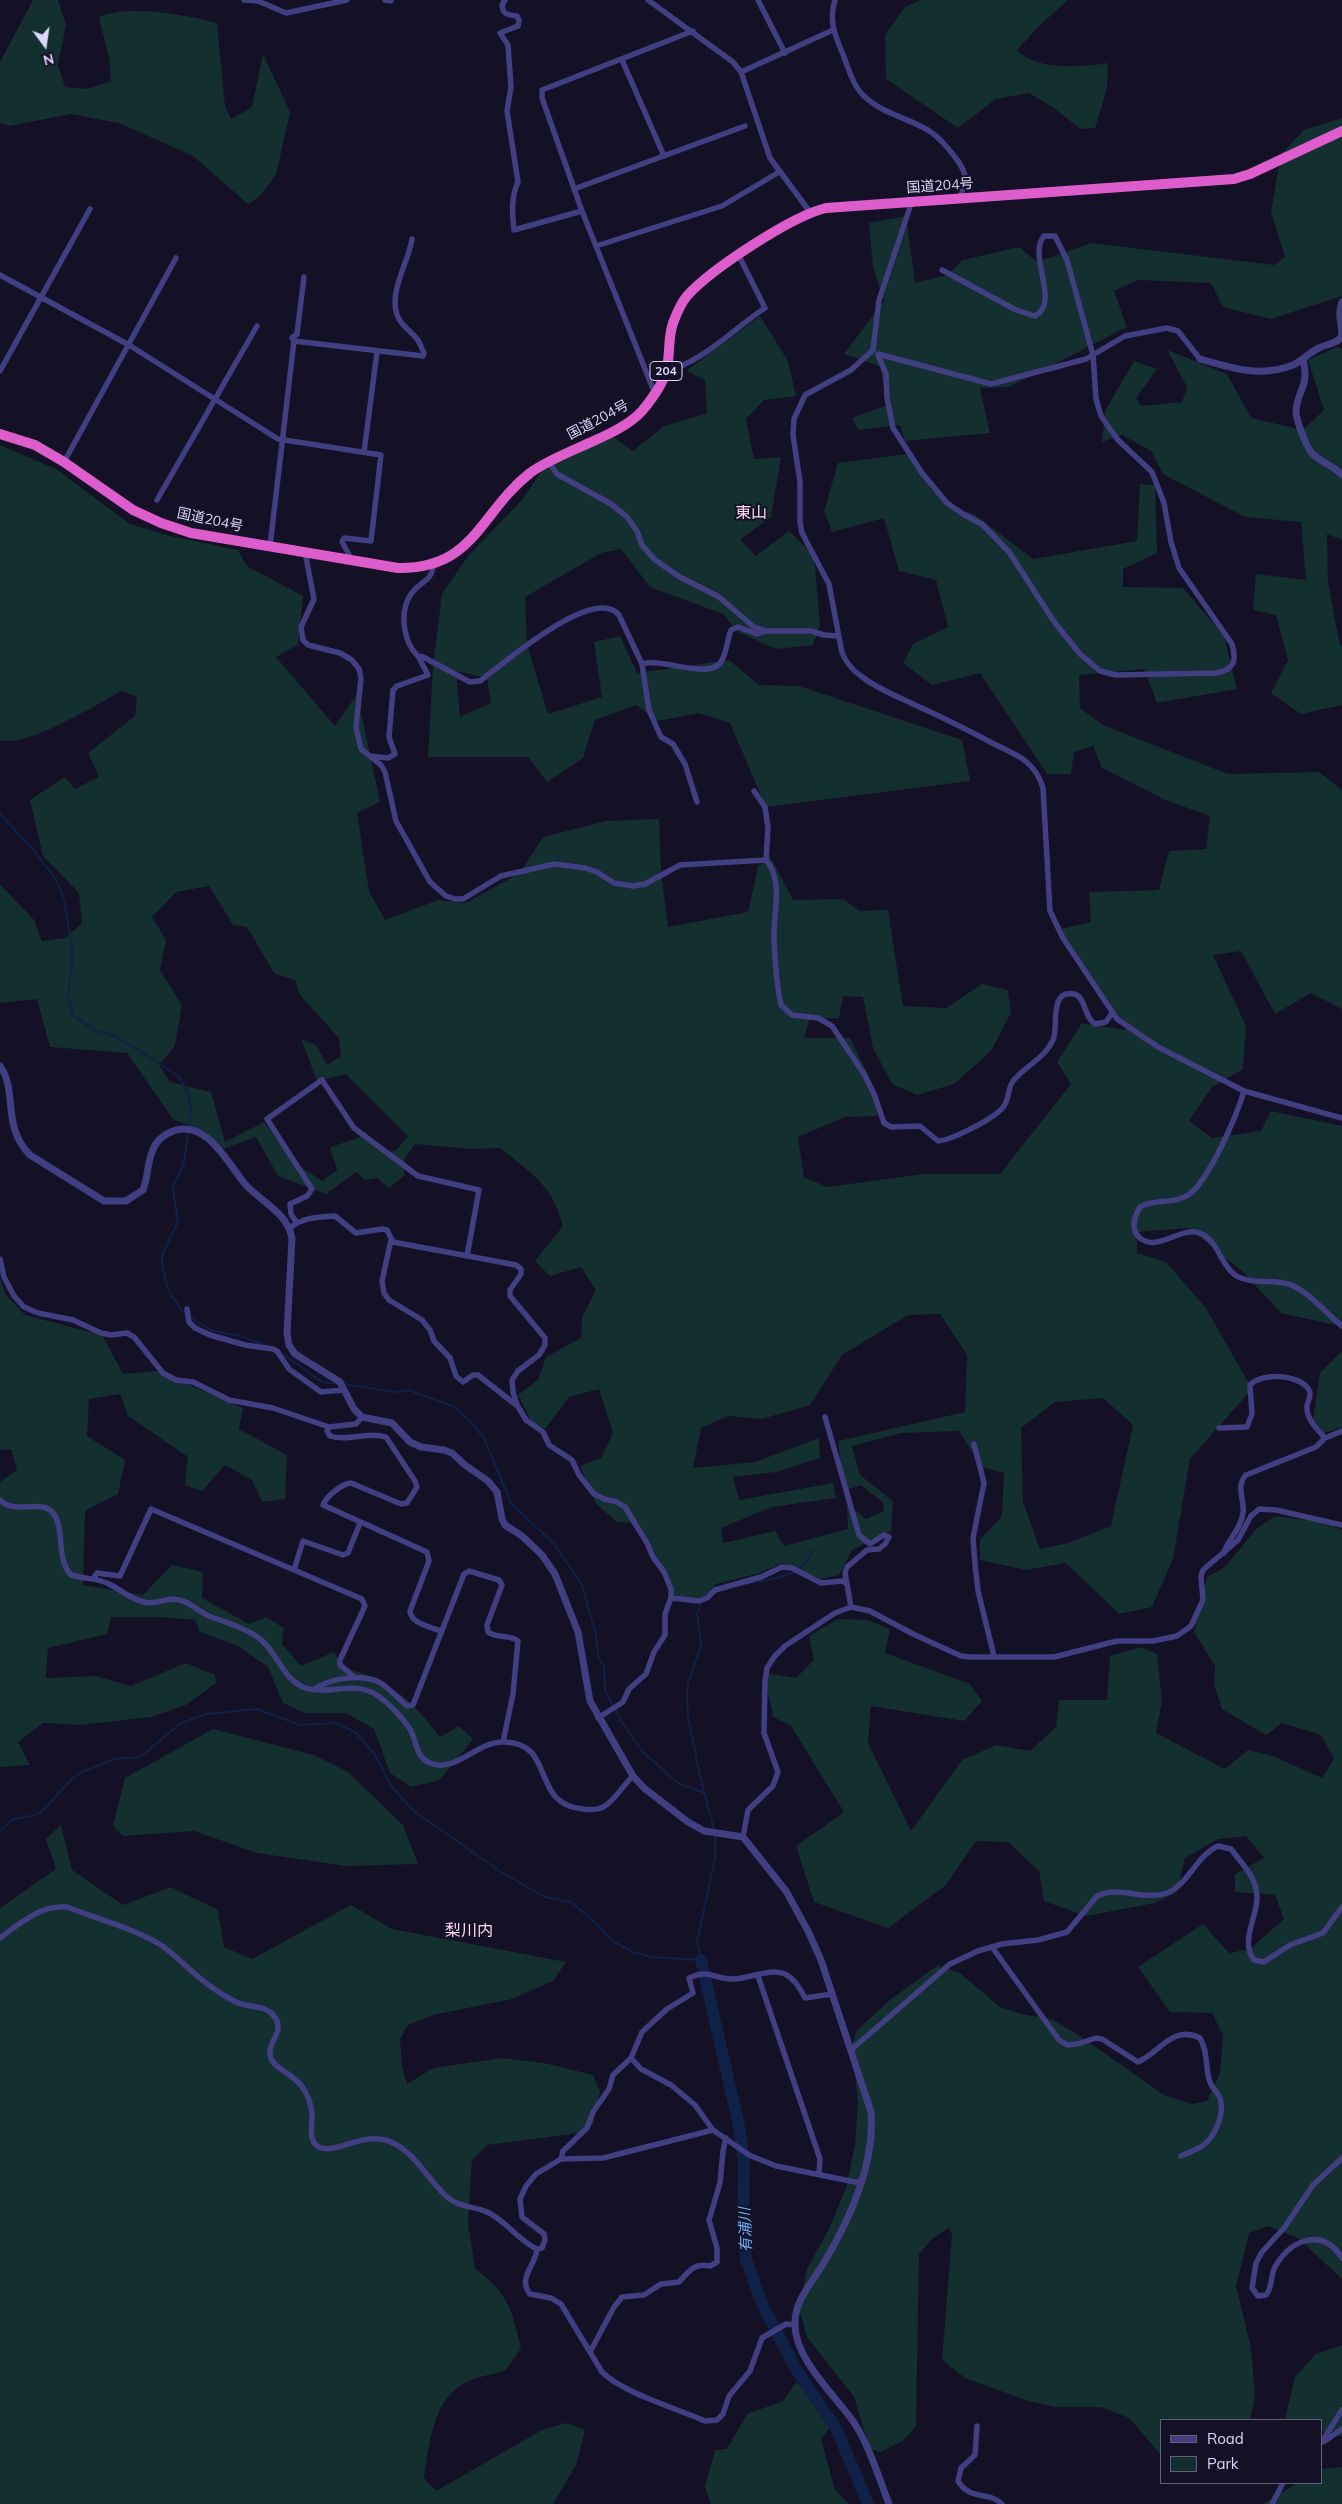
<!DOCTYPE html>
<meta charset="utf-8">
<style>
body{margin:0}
#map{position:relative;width:1342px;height:2504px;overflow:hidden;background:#141025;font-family:Mulish,sans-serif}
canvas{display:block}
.legend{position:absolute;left:1160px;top:2419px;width:162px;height:65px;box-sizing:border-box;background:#141025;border:1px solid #645f7b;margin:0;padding:6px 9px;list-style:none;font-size:15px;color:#dcd6fd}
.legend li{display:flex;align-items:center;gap:10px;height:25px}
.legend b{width:25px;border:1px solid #645f7b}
.north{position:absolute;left:20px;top:20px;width:50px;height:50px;-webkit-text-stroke:4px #141025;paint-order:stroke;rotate:166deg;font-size:14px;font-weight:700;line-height:20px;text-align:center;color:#dcd6fd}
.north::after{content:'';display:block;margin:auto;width:18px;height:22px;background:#dcd6fd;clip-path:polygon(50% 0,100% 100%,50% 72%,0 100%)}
</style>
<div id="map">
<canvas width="1342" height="2504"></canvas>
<ul class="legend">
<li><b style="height:6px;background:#423e82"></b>Road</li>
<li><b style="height:14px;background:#132f2f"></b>Park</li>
</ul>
<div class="north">N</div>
</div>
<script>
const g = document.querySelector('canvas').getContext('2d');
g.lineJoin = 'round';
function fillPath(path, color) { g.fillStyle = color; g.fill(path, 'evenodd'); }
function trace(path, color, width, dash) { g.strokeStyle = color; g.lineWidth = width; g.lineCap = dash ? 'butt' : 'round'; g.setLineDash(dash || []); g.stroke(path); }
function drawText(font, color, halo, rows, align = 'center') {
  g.font = font + ' Mulish,"Noto Sans JP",sans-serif'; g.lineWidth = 4; g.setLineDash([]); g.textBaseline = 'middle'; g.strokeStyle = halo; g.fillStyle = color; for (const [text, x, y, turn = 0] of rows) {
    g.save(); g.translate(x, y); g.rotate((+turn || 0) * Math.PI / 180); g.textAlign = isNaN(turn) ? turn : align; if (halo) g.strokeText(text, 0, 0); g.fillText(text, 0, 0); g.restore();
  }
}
fillPath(new Path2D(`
 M33,0H58L66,25L58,65L65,87L87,89L111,81L109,58L99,17C130,4 185,15 217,23L225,106L231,119L252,107L263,54L290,112L276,175L258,198L248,204L193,156L119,123L71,114L9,126L0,123V62Z
 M920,0H1068L1039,26L1017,50C1036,71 1083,67 1108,63L1107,88L1095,128L1081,129L1052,107L1029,93L996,99L958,128L886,79L885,35L904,8Z
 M1342,118V296L1271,319L1223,307L1211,283L1138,280L1114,291L1127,327L1009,387L980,388L990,433L905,441L900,425L858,430L852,418L887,405L880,366L844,354L884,301L873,267L869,223L906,216L915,283L947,275L963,260L1019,247L1037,262L1092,243L1274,265L1285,257L1271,212L1281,154L1304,130Z
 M760,316L788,361L796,396L764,400L746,419L754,459L781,457L771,517L740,540L756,556L789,531L814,556L820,624L813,645L776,649L738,632L723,614L650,587L621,549L601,553L525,597L527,644L548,714L602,697L594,642L620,636L637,673L729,660L759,685L799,686L962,740L970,781L766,807L730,723L699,713L658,721L636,705L595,720L583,758L547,782L528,757H428L433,666L442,594L468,556L521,501L544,468L613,437L633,451L664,426L707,413L705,380L686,371ZM456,671L487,678L491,703L460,717Z
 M1337,347L1342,349V540L1327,534L1328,583L1340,645H1342V705L1301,714L1271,693L1288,660L1276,615L1253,610L1256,574L1306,580L1301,522L1245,517L1163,474L1151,451L1122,435L1102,442L1105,411L1134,361L1157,369L1136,398L1141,406L1182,402L1187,387L1167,350L1227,374L1251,418L1303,430L1324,410L1308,360Z
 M0,445L56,469L130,524L170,536L238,550L247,566L303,596L298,645L276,657L335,726L357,694L380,802L357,813L369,891L385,920L438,900L466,903L520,873L543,837L606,821L659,819L661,871L668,927L748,912L758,867L770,856L793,900L843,899L860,911L888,910L903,1006L946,1008L982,984L1008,990L1011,1013L991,1051L954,1084L917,1095L892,1084L873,1048L863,997L843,996L839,1018H810L804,1038H850L873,1085L878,1116L845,1117L798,1137L804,1177L827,1187L924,1174H1000L1071,1084L1057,1062L1082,1023L1126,1030L1060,929L1091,922L1089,892L1159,890L1169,851L1206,849L1210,816L1165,800L1102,768L1093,746L1074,752L1071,774H1047L980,673L932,685L903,663L913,644L948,627L936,580L899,571L884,518L832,532L824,511L838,463L907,454L950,507L974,514L1033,559L1137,541L1140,484L1155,485L1157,553L1123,569V587L1183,588L1224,636L1237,689L1157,703L1144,669L1079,675L1080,708L1103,725L1228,774L1319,772L1342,790V1009L1311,993L1275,1014L1241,951L1213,955L1246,1026L1243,1069L1212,1087L1189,1121L1212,1138L1261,1131L1271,1111L1342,1126V1329L1340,1326L1281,1313L1243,1272L1189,1228L1137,1232V1253L1166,1262L1206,1308L1252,1389L1190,1459L1173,1559L1152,1607L1119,1614L1066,1563L1026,1570L980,1560V1540L1002,1516L1004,1473L982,1467L959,1431L901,1433L852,1446L860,1475L893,1501L891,1531L852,1550L839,1575L821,1579L782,1563L760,1573L716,1584L702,1600L673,1597L669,1580L638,1523L617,1522L596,1504L580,1466L601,1458L613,1433L599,1389L569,1397L545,1429L533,1425L518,1395L538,1380L546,1357L581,1338L582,1317L596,1290L581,1267L550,1276L535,1261L563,1226C552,1184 532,1174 500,1148L471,1149L415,1144L405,1158L404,1176L389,1188L377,1178L365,1180L356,1172L326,1194L278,1176L256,1137L223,1149L200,1130L173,1119L127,1053L50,1047L37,999L0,1003V884L34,920L42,941L65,938L82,923L79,893L43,856L30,800L65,777L75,789L99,777L88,753L135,716L137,697L122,691C97,704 25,749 0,740ZM209,886L233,925L247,927L274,973L295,980L300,995L339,1038L341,1056L327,1065L316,1045L301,1039L317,1081L346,1074L408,1136L396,1151L381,1152L365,1136L330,1147L337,1170L322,1181L294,1162L264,1122L225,1142L211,1092L170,1082L159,1065L175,1046L182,1005L160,970L166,940L152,917L176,892ZM940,1314L967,1355L965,1412L838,1441L844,1491L861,1485L882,1502L884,1511L866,1519L847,1504L848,1529L784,1546L775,1531L723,1543L721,1528L772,1507L836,1498L833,1483L739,1500L733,1477L776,1472L820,1458L819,1438L755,1462L693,1468L701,1428L728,1416L762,1419L810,1405L842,1355L908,1315ZM1103,1398L1133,1425L1111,1526L1068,1543L1040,1549L1023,1502L1021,1428L1055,1402Z
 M0,1277L5,1294L25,1315L102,1335L123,1374L156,1371L243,1408L239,1429L287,1455L285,1499L262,1502L252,1480L225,1465L202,1491L185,1485L188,1457L128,1416L120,1394L89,1399L87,1436L125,1460L118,1494L85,1511L83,1585L143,1595L172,1565L203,1572L202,1598L249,1624L266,1617L284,1628L282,1644L301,1666L334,1652C349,1677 356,1667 378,1680C407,1696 420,1711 440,1737L459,1726L473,1739L440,1780L411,1787L390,1773L374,1729L346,1713H304L283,1703L268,1667L238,1646L200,1632L195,1620L160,1617H111L107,1634L48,1648L46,1678L95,1676L131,1686L186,1663L215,1675L216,1683L186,1705L151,1717L80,1725L43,1723L18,1742L30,1765L0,1767V1482L17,1470L11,1449L0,1450Z
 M1342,1351V1427L1324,1433L1313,1420L1320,1373Z
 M1275,1516L1322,1522L1342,1530V2279L1298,2238L1268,2226L1249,2233L1236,2286L1251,2348L1255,2396L1250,2420H1161V2455L1129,2418L1101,2407H1056L1028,2401L965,2378L942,2360L952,2234L949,2228L933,2238L919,2254L916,2426L903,2441L880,2452L870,2449L854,2397L807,2337L799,2309L807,2269L829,2229L846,2188L855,2145L858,2103L852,2045L857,2030L890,2000L938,1965L960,1973L1000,2007L1021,2014L1051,2019L1077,2034L1164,2095L1192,2104L1207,2101L1220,2073L1223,2035L1212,2013L1170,2012L1138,1967L1203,1924L1229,1953L1250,1949L1284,1919L1275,1895L1235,1892V1874L1264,1858L1246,1836L1218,1839L1185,1858L1177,1892L1155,1903L1086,1916L1044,1901L1039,1871L1008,1842L976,1841L946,1885L888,1928L814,1902L796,1846L844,1812L791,1726L773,1717L764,1673L796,1678L814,1660L809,1636L838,1619L868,1620L890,1629L885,1653L970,1684L982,1701L964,1721L871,1706L868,1743L911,1831L962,1760L996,1745L1030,1751L1056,1727L1059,1700H1107L1110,1656L1141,1647L1157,1654L1162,1702L1156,1733L1225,1769L1248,1750L1273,1756L1322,1778L1334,1759L1321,1735L1282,1723L1266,1735L1222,1709L1214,1684L1215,1666L1194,1632L1207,1577L1225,1567L1256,1529Z
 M213,1729L314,1755L348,1772L403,1825L418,1864L347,1866L257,1853L194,1831L123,1836L113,1826L125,1778Z
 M61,1825L72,1870L123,1905L171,1887L218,1910L224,1947L252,1959L351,1905L392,1929L566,1962L553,1981L512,1999L433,2015L408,2025L400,2039L402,2065L407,2084L433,2068L503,2058L544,2063L593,2075L600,2092L593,2124L579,2133L487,2145L472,2160L468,2223L475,2268C509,2295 511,2307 521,2348L506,2370C494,2374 480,2376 469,2381C433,2396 429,2444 424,2478L436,2491L542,2430L566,2423L585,2430L576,2465L553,2504H0V1908L56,1869L46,1839Z
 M1342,2345V2437L1321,2431V2420H1285L1295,2377L1316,2354Z
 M796,2382L837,2418L821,2439L835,2490L849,2504H711L705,2486L715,2450L727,2449L747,2414L783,2401Z
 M1342,2467V2504H1263L1297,2483H1321V2469Z`), '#132f2f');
trace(new Path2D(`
 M0,814L37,854L56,880L64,900L73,952L68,994L73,1015L94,1030L115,1036L161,1064L180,1078L188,1093L191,1110L184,1162L173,1188L178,1222L162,1255V1263L167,1287L181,1310L187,1314
 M190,1317L213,1331L241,1336L267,1346
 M280,1352L322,1382L338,1384
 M343,1384L394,1392L408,1390L453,1406L469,1420L484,1438L511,1503L554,1544L582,1585L596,1635L598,1655L604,1667L605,1691L623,1724L642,1751L678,1783L704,1793
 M798,1569L804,1565L814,1549
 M746,1584L781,1577L794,1572
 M702,1601L697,1614L701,1647L688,1683L687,1699L688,1716L699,1772L714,1829
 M0,1831L13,1819L36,1815L43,1810L73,1778L82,1772L114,1759L140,1757L181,1723L207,1714L257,1709L300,1725L336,1723L355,1732L373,1752L392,1787L414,1811L501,1872L545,1897L571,1902L598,1925L612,1941L633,1952L651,1957L701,1960L697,1942L715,1858V1834`), '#0f2146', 2);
trace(new Path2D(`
 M701,1960L739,2126L744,2163L743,2227L746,2259L762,2304L796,2369L837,2430L868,2504`), '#0f2146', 12);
trace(new Path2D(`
 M244,0L258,1L286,13L347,0
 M385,0L391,1
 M505,0L502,5C503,15 508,15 517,16L519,20L518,26L500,33L508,45L511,87L507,111L518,182C511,197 512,213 514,230L582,211
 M648,0L733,62L741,72L770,158L810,212
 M758,0L785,53
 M835,0C829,19 834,34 842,52C848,66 852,85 864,96C884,115 910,118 931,132C941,139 948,148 955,157C968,174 968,180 959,199
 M622,60L664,156
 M741,72L833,30
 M574,189L745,126
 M912,201L879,300L873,350L851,370L805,395L794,419L793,435L800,482V522L802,533L829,584L842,653C846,662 852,670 861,676C877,689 897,696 915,705C942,717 968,730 994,744C1017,755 1035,761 1043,788L1050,911L1063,938L1117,1019L1158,1047L1244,1091L1342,1118
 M596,246L722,206L779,172
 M0,275L129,345L278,439L381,455L371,541L344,538L342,542L352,560
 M294,341L423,356L424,353C422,349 420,343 417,339C412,332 403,327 399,319C386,295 409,262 412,239
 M878,354L991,384L1086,359L1125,336L1167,328L1178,331L1200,359
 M878,355L886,374L887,398L893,428L922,473L947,503L963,514L983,525L1009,552L1055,623L1080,654L1100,671L1116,675L1216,673C1234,670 1237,661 1232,644L1179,568L1171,542L1164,503L1152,472L1118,440L1101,416L1096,399L1093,355L1067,260L1055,236H1044C1027,256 1061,302 1035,316L1016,310L942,270
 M667,370C699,365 737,326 765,308L739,256
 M0,371L90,209
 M655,394L582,211L542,98V90L693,31
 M364,452L377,352
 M548,461L557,474L611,504L627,517L637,531L642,545L654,559L678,576L719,597L754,627L766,631H811L824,635L839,636
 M64,462L176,258
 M157,500L257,326
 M270,546L294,341L292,338L297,334L304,277
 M305,552L314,599L301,627L303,640L308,645L340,653L352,660L359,669L361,678L356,727L361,749L381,765L385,772L396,821L430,882L446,896L455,899H463L501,876L554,864L585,868L597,872L614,883L633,886L645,884L680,865L766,860C784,880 773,914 774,939C775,961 776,984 781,1005L792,1015L818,1018L832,1026L864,1074L874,1094L884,1123L891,1127L920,1126L938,1141C952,1140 996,1118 1004,1106C1009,1099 1008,1088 1013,1081C1025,1066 1045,1058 1053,1040C1059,1029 1048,989 1074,994C1086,997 1084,1018 1095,1024L1106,1022L1112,1013
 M433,565C433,581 419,582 411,594C399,612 403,642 418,656L423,657L470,682L480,681C503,664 594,584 619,615L642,664C662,657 712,682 722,660C727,651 727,640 731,630L738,627L757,634L766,631
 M642,664L649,710L661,737L673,744L685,764L697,802
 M370,756L388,758L395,754L389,737L393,690L397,686L428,675L418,656
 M754,791L765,807L768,828L766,860
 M1244,1091C1237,1115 1208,1183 1188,1195C1173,1205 1155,1198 1140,1207C1134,1217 1130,1229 1140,1238C1158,1253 1182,1224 1202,1234C1218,1242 1221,1265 1235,1275C1250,1285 1271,1279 1288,1284C1308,1290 1325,1313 1342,1326
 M296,1222L291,1214L290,1204L307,1196L312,1189L267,1119L322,1080L354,1128L418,1176L479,1190L467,1256
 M290,1228C303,1217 319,1217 335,1216L356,1233L382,1229L387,1230L393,1242L516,1265L521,1269V1274L510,1290V1296L545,1338V1345L539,1355L518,1371L512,1380L513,1392L517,1405L526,1420L543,1432L549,1445L572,1460L579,1475L594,1494L604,1499L617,1502L625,1507L647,1543L653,1557L664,1572L671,1589V1598L665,1614V1635L654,1652L646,1674L629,1689L623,1702L598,1718
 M391,1240L382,1281L384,1293L389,1300L422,1320L430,1330L434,1341L450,1358L456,1376L463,1382L473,1375H478L516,1405
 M0,1259L4,1277L14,1296L24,1307L38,1313L73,1320L101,1333L111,1335L127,1333L134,1337L163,1373L176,1380L193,1382L229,1400L273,1408L329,1427L356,1424L362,1417
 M187,1309L189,1322L195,1328L210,1335L245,1345L273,1349L277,1351L289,1369L321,1392L344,1390
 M825,1417L859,1535L870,1544L884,1535L889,1537L885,1544L879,1549L867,1550L847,1567L845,1573L851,1607
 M329,1427L327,1431L330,1436C348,1442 368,1431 386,1437L415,1481L417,1487L407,1503L401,1504L351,1483C341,1484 327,1496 323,1505L427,1552L429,1561L410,1611C411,1624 431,1627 441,1631
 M1219,1428L1247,1427L1252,1414L1250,1385C1261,1372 1300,1374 1309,1390C1313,1396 1306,1402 1307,1408C1307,1420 1318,1430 1325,1438L1342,1431
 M974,1444L984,1483L973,1538L975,1564L978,1591L994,1656
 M0,1500C14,1515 39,1499 52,1512C66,1527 55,1558 71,1575C84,1579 99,1578 111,1585C123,1591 130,1599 144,1602C155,1605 163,1599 174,1599C189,1600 198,1612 211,1617C226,1622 242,1627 256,1636C276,1648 282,1680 305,1688C327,1695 354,1681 375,1694C388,1702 402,1717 410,1729C417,1741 415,1757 430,1763C455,1774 477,1741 504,1742C557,1743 529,1804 583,1809C590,1810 599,1810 605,1806C616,1799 623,1785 633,1776
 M1224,1553C1226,1541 1241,1530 1243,1513C1245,1499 1235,1487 1246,1475L1316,1447L1325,1438
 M294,1570L303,1541L343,1555L348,1553L360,1523
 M93,1579L97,1573L120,1576L151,1509L362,1599L365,1606L340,1660V1665L354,1677
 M671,1598L699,1601L707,1598L715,1590L761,1577L782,1567L792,1568L821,1583L842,1581L846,1583
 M316,1688C333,1678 358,1674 377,1681C387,1685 398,1699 407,1706L413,1705L464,1574L469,1571L499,1580L502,1585L487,1625L488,1632C497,1639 510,1634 518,1641L513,1694L503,1742
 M743,1837L748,1810L773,1786L778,1772L764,1733L765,1681L767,1668L774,1657L785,1646L835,1613L851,1607L870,1611L913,1634L961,1656L970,1657H1054L1117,1641H1153L1177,1636L1191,1626L1203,1600L1201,1576L1203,1570L1238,1540L1251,1516L1259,1509L1276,1510L1342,1525
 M0,1938C20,1923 41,1905 67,1907C97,1919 133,1928 161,1945C170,1951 179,1960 187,1967C201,1980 218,1993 236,2002C248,2008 265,2004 274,2016C286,2031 268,2041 270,2055C271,2068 297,2075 305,2091C309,2099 311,2105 312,2113C313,2122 308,2138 316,2145C331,2159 363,2129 391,2142C415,2152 428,2180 447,2197C459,2208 476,2206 489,2213C507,2222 519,2241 537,2249
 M992,1947L1059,2040L1067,2045L1077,2044L1096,2038L1102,2039L1138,2062C1158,2054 1173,2024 1200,2038C1208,2052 1205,2064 1209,2079C1210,2086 1217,2091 1220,2098C1225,2113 1215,2138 1202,2146C1196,2150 1188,2153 1181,2156
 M758,1976L820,2159L819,2174
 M832,1994L805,1998C800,1989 795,1979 785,1974C769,1967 748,1980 731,1979C712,1978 709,1969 689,1978L693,1993L667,2009L642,2032L631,2058L641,2069L671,2085L695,2105L713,2130L749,2155L776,2166L860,2183
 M851,2050L950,1964L978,1951L1002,1944L1038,1940L1067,1932L1097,1896C1119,1885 1144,1901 1167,1893C1189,1884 1196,1856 1218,1846L1231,1849C1240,1861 1253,1874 1256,1889C1262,1912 1238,1939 1254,1960L1264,1962L1290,1945L1323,1933L1342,1907
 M1342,2158L1313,2185L1284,2228L1262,2252L1256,2263L1252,2288L1258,2296L1266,2295C1273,2287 1270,2274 1276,2265C1293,2238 1323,2228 1342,2258
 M561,2159L563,2151L587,2128L593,2112L609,2089L613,2075L631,2058
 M537,2249C536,2265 517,2278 530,2294L551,2298L561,2304L602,2372C623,2393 676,2408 705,2421L717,2420L723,2414L729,2396L750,2371L762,2338L786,2324L795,2325
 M537,2249L542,2248L545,2240L544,2234L522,2217L520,2199L526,2186L536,2174L561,2159L603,2158L713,2130
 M590,2352L614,2307L622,2297L644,2295L661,2284L679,2282C690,2270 694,2263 710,2266L717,2262V2248L709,2220L720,2183L723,2151L726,2138
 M977,2426L975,2455L961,2468L958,2481C970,2501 989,2491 1002,2504
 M1325,2441L1342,2429
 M1321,2443L1342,2410
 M1272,2504L1283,2483`), '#423e82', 5.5);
trace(new Path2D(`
 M1200,359C1231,368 1261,378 1293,365C1303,360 1310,352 1319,348C1325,344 1339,344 1342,335C1342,324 1337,314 1342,302
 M1303,359C1310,388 1297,389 1296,412C1296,419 1306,446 1311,452C1319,462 1333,465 1342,475
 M0,1066C18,1090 1,1126 30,1155L104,1201H126L143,1190C148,1178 147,1164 152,1152C155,1142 163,1135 173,1131C207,1119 228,1164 245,1184C261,1202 287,1212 292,1238L287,1333L289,1345L295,1354L340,1382L354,1409L362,1417L392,1423L410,1442L421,1447L444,1450L452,1453L465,1465L488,1481L497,1492L502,1519L505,1525L522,1536L542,1555L555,1574L578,1632L590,1701L633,1776L644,1788L688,1822L704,1831L743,1837L786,1891L808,1931L821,1960L871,2112C875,2163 851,2217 825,2261C813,2282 794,2300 795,2325C795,2360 836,2396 855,2424C870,2448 879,2478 889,2504`), '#423e82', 7);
trace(new Path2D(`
 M0,434L35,445L64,462L133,510L161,523L191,533L398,568C475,569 480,512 530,473C561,450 619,437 642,411C652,399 664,383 667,368C670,354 668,337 673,323C676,315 681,303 687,296C711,269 792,216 826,208L1234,179L1250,174L1342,131`), '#de5dcc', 10);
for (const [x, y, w] of [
 [666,371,32]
]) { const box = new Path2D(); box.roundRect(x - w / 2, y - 9.5, w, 19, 4); g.fillStyle = '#141025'; g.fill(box); trace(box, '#dcd6fd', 1); }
drawText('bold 12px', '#dcd6fd', null, [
 ["204",666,371]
]);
drawText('14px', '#dcd6fd', '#141025', [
 ["国道204号",940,186,-4],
 ["国道204号",598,420,-28],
 ["国道204号",210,520,12]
]);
drawText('italic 15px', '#69b1f8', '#141025', [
 ["有浦川",746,2230,-92]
]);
drawText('16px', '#fdd8ef', '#141025', [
 ["東山",751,513],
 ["梨川内",469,1931]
]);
</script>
